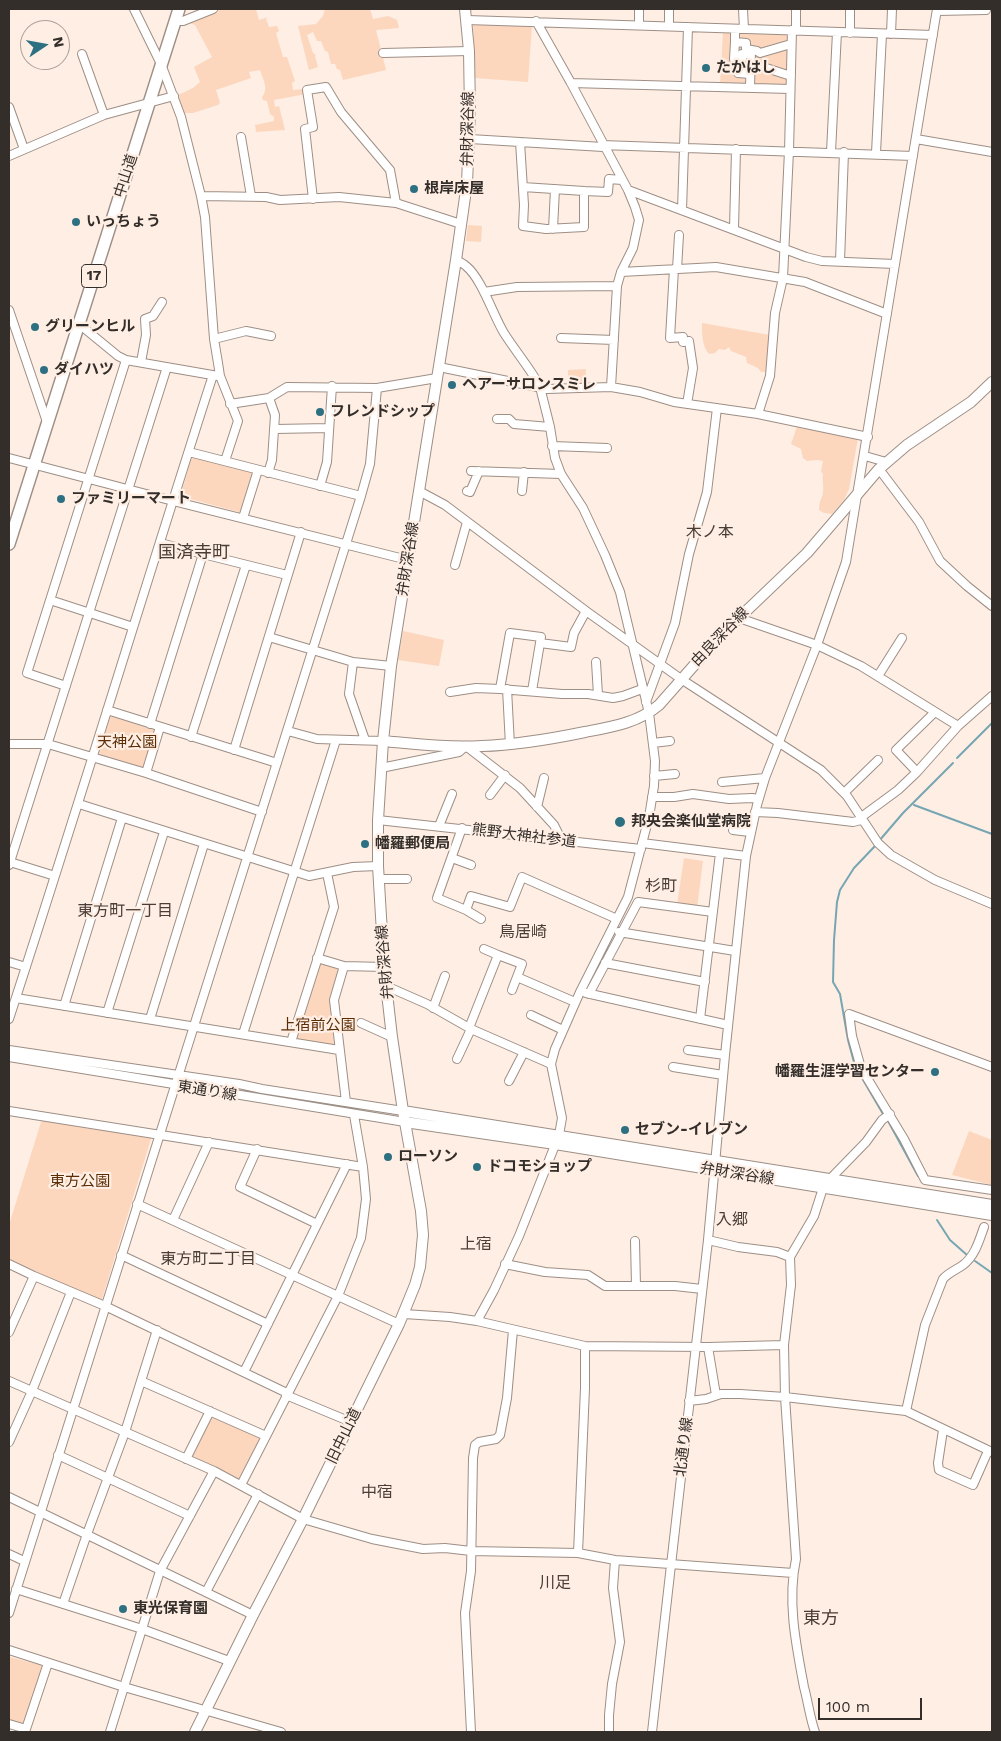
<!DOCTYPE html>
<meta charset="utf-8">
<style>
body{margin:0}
#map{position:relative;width:1001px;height:1741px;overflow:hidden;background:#feeee4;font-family:"Work Sans",sans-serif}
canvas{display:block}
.frame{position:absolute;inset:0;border:10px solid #342e2a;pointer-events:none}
.north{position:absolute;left:20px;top:20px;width:50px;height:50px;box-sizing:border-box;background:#feeee4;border:1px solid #ada19a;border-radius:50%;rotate:78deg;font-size:14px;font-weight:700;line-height:20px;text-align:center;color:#342e2a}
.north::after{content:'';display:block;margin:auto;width:18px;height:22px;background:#2d7081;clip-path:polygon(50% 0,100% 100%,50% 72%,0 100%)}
.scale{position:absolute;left:818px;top:1698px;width:104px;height:22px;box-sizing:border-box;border:2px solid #342e2a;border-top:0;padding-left:6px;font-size:15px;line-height:18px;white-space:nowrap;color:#342e2a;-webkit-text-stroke:4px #feeee4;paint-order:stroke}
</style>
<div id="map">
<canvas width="1001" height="1741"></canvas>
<div class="frame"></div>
<div class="north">N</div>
<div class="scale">100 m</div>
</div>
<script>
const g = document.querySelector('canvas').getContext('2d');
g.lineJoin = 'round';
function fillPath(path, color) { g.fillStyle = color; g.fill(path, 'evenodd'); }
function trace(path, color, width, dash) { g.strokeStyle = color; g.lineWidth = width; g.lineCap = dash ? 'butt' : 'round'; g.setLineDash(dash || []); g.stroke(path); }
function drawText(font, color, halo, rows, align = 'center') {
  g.font = font + ' "Work Sans","Noto Sans JP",sans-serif'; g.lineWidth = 4.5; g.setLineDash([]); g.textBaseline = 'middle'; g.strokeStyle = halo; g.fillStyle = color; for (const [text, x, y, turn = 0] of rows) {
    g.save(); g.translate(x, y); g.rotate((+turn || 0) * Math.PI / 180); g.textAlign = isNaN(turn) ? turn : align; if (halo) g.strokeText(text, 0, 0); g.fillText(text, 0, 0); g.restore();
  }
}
fillPath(new Path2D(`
 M218,9H256L259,20L268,17L266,19L269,27L277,26L279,31L276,33L283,57H287L295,81L292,83L293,90L305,89L306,94L274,100L275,107L279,106L285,130L256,132L255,125L274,121V117L270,114L267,101L263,100L262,97C269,89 263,79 260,70L249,72L251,78L216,90L220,103L218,105L193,113H183L176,96L193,88L200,82L194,67L212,57L195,25L187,22Z
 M325,9H370L373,19L388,16L397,20L399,28L376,30L386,70L343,80L340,70L337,69L335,64H331L328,52L325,51L321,41H317L313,32L307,35L313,53L316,55L315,56L318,67L309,70L298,26L316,24L323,16Z
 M473,24L532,25L528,82L475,78Z
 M723,32L786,34L789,36L787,84L785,86L720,84Z
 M468,225L482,226L481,242L466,241Z
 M702,323L770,335L768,372H761L758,368L747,363L746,357L731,351L729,347L725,350L719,349L715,353L709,354C702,347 702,333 702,323Z
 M586,369L585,385L568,386V370Z
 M798,424L858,438L849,489L844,500L832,514L824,513L819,510C819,500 822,500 823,492C824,487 822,480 823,474L821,472L823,461L818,460L807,461L803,458L801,449L791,444Z
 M195,457L253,472L254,475L243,510L239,512L183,497L181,494L191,459Z
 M403,631L444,640L439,666L398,660Z
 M112,716L155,730L156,732L145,767L143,769L101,756L99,752L110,718Z
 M684,858L703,861L697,908L677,905Z
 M322,963L339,968L341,971L332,999L337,1044L335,1046L298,1040L296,1037L319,964Z
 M44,1119L149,1136L151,1139L102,1299L97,1300L9,1259V1225L41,1122Z
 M969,1131L992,1140V1185L952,1175Z
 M209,1417H215L262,1437L243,1476L237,1479L193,1460L192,1456Z
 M9,1657L41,1665L43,1668L25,1723L22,1725L9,1721Z`), '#fcd7be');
trace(new Path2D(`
 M957,758L992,723
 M914,805L992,834
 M879,841L903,813L953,763
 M876,845L854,868L840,890L837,902L834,940L833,982L840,994L848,1040L855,1066L883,1114
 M888,1121L918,1176
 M937,1220L950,1240L967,1255
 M975,1261L992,1273`), '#77a6b3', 2);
const minor = new Path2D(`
 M134,9L161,64L181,117L201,196L205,217L214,339L218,363L220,376L238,421L225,461
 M639,9V25
 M669,9V26
 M743,9L744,29
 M796,9V30
 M850,9V33
 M937,11L986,10
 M467,20L933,35
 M175,21H183L213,9
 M536,21L571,83L628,190L635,207L639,220L633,248L621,272L617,286L611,387
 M735,29V42L746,43V49L757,51L760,53L791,44
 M891,34L892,9
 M735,42L734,59H742V54H751
 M383,53L469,51
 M82,54L104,115
 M750,68H756L760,66L791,76
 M738,73L750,74
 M571,83L790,89
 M750,88L751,50
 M9,107L24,149
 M241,137L251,196
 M470,139L603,147
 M916,139L992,152
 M520,142L524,205L523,226L546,229L584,227V191L608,192L609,179L622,180
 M602,145L913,156
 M831,152L837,32
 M876,153L882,34
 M9,156L104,115L174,96
 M523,187L584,191
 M628,190L806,257L822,261L895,264
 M201,196L266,197L280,200L339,197L396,203L461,224
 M313,199L305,129L313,127L307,90L326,87L341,112L390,170L396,203
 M682,210L688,27
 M553,229L555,189
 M734,229L736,149
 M456,260C460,262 464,264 466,266C482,279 493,315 504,333C516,352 530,368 541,388
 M840,261L844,152
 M674,269L670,338L683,337V342L689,341L693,368L687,404
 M677,269L679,235
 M621,272L716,267L805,282L887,314
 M484,292L517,287L617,286
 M9,310L47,422
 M79,324L118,356L126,360L218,376
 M561,338L614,340
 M214,339L246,331L271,336
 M141,362L146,335L145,319L153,316L162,302
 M439,367L547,389L611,387L640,392L674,402L758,414L868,437
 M230,404L269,398L287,387L377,388L437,378
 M758,414L770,376L775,313L783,278L789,151L792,30
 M497,419H509L514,424L550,427
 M275,429L329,428
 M552,446L607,448
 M189,452L361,496
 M865,456L886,462
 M9,458L173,501L408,560
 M879,469L919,522L940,561L967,586L992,606
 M471,471L561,474
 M268,473L272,460L275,415L269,398
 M320,486L327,462L332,386
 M419,491L445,505L586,611L681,679L821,770L847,796L878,843L891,855L935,880L992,904
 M467,491L470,492L479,471
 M522,491L524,472
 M243,518L258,470
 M160,543L203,554
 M455,565L467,522
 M50,600L133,627
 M739,618L817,645L861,666L958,726
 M269,637L353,662L391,666
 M353,662L349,694L365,740
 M596,662L598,695
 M878,676L902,638
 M66,686L27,673L126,360
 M500,689L562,694H588L613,698L623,696L642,689
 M507,689L510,745
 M532,691L540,643
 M450,692L476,688L500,689L510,633L541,637L540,643L571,647L574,633L586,611
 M646,702L675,623L689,554L707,492L717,408
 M107,710L277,763
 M150,724L203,554L287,575
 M288,731L317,739L383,741
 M191,737L246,565
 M653,743L670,741
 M9,744H48L146,773L262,812
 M234,750L301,532
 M381,768L459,752L466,746L520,788L554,825L562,841
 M917,772L896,750L935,712
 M146,773L160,727
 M654,776L675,774
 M722,782L765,778
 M844,793L878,760
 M490,795L505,775
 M652,797H674L693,794L729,799L752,798L758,799
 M79,804L309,876L353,867L378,866
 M537,807L544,778
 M755,812L778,813L853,822L861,820
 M860,818L898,790L917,772L958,726L992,696
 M378,820L641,849
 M439,826L452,794
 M462,828L437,898L466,910L471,896L510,907L522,877L617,919
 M733,830L750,832
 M642,843L746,856
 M452,858L471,865
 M10,862L55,876
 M9,865L167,367
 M379,879H407
 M466,910L481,919
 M619,932L735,951
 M484,949L498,955
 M317,958L344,966L384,967
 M9,962L26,967
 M605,963L705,982
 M344,966L334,1000L346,1102
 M386,986L427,1004L471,1029L551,1064
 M512,990L517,977
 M586,993L728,1025
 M589,994L638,902L713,912
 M16,998L339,1050
 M64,1006L122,818
 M433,1008L445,976
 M107,1013L164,832
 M531,1015L563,1030
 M9,1019C79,805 144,589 213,375
 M150,1019L204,844
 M700,1019L720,853
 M361,1023L392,1037
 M469,1028L498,955L522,964L517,977L575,1002
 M243,1034L336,740
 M291,1042L334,907L327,873
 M9,1050L239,1084L262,1089L403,1111
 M688,1050L725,1055
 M9,1057L405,1122
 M457,1059L471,1029
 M673,1067L723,1075
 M992,1067L849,1014L852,1036L861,1068L904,1139L925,1180L992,1190
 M509,1081L524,1052
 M9,1111L363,1167
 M257,1149L240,1187L317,1224
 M137,1204L399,1324
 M173,1220L209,1142
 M708,1240L738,1247L777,1252L790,1257
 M635,1241L636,1286
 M121,1255L268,1324
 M9,1264L34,1276L105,1306L287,1393
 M505,1264L545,1272L588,1275L605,1286H675L702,1289
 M404,1314L450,1317L477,1321L585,1346L708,1347L784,1345
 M477,1321L494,1290L519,1236L559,1135L562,1118L551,1064L555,1049L580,992L628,897L649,817L654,786L655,761L649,713L620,592L605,555L583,508L561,474L555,458L550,427L540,387
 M9,1332L34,1276
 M708,1347L716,1395
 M244,1372L347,1164
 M9,1381L214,1471L303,1519L372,1539L423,1549L445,1548L471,1551L578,1553L615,1560L793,1573
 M141,1381L266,1436
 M286,1395L351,1422
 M689,1401L706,1399L721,1394H740L785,1397L906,1411L992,1452
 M906,1411L925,1325L943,1279C948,1273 956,1270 963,1265C975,1256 979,1241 984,1227
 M943,1430L938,1463L939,1470L973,1485L988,1451
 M9,1442L32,1391L71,1292
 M58,1455L190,1516
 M186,1459L210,1411
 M241,1485L338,1296L361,1238L366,1199L363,1167L354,1115
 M9,1497L253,1615
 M578,1553L585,1388V1346
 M9,1554L24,1561
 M16,1589L142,1629L229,1661
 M206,1592L258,1494
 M63,1604L87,1534L125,1432L157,1330
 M9,1613L361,496L370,464L377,388
 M9,1650L124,1687L281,1732
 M9,1724L26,1729
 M25,1732L48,1663
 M110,1732L160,1571L214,1471
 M471,1732L465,1613L471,1571L473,1458L475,1445L479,1442L496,1439L500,1435L507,1398L513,1330
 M609,1732V1715L612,1684L620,1642L613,1588L615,1560
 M652,1732L708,1240L725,1055L746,856L757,805L765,778L817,645L846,562L937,9
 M815,1732C810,1718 808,1702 804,1687C796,1645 787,1601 796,1559L785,1397L784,1345L791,1285L790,1257L814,1216L823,1188L831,1178L866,1142L882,1120L890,1114`);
const major = new Path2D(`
 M383,741C416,744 449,748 482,746C517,745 551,739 585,732C611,727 638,723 659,705L719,637L807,553L879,469L907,445L971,402L992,382
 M403,1111L992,1205
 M405,1122L555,1144L992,1215
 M195,1732L253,1615L303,1519L399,1324L415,1285L420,1267L423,1235L421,1211L403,1111L392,1037L384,967L378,866V820L383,741L391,666L456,260L467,183L470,112L469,51L465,9`);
const highway = new Path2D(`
 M9,544L179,9`);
trace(minor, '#9e8f86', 10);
trace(major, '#9e8f86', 12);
trace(highway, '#9e8f86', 14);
trace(minor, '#fff', 8);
trace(major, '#fff', 10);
trace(highway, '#fff', 11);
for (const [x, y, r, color] of [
 [706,68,5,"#2d7081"],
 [414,189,5,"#2d7081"],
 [76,222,5,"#2d7081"],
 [35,327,5,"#2d7081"],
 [44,370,5,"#2d7081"],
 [452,385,5,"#2d7081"],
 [320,412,5,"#2d7081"],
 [61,499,5,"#2d7081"],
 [620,822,6,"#2d7081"],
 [365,844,5,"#2d7081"],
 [935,1072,5,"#2d7081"],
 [625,1130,5,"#2d7081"],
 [388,1157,5,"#2d7081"],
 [477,1167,5,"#2d7081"],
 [123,1609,5,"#2d7081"]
]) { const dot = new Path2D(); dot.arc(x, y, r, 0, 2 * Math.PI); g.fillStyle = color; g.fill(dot); trace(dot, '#feeee4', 2); }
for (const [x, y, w] of [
 [94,276,25]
]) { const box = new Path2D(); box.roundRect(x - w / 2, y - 11.5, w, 23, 4); g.fillStyle = '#feeee4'; g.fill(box); trace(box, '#342e2a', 1); }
drawText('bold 14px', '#342e2a', null, [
 ["17",94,276]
]);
drawText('bold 15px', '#342e2a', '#feeee4', [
 ["たかはし",716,68],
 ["根岸床屋",424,189],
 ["いっちょう",86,222],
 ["グリーンヒル",45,327],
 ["ダイハツ",54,370],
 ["ヘアーサロンスミレ",462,385],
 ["フレンドシップ",330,412],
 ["ファミリーマート",71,499],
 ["邦央会楽仙堂病院",631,822],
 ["幡羅郵便局",375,844],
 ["幡羅生涯学習センター",925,1072,"right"],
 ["セブン-イレブン",635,1130],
 ["ローソン",398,1157],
 ["ドコモショップ",487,1167],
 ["東光保育園",133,1609]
], 'left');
drawText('15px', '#342e2a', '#feeee4', [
 ["弁財深谷線",468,129,-89],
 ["中山道",126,176,-72],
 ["弁財深谷線",408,559,-81],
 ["由良深谷線",720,637,-46],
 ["熊野大神社参道",524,836,7],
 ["弁財深谷線",385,962,-95],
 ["東通り線",207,1091,9],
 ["弁財深谷線",737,1174,9],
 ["旧中山道",344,1436,-64],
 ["北通り線",684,1447,-83]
]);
drawText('15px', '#5b2d05', '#feeee4', [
 ["天神公園",127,743],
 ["上宿前公園",318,1026],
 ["東方公園",80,1182]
]);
drawText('16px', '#4a3d35', '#feeee4', [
 ["木ノ本",710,532],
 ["杉町",661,886],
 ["東方町一丁目",125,911],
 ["鳥居崎",523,932],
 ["入郷",732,1220],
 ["上宿",476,1244],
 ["東方町二丁目",208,1259],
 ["中宿",377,1492],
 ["川足",555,1583]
]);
drawText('18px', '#4a3d35', '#feeee4', [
 ["国済寺町",194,553],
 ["東方",821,1619]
]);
</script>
